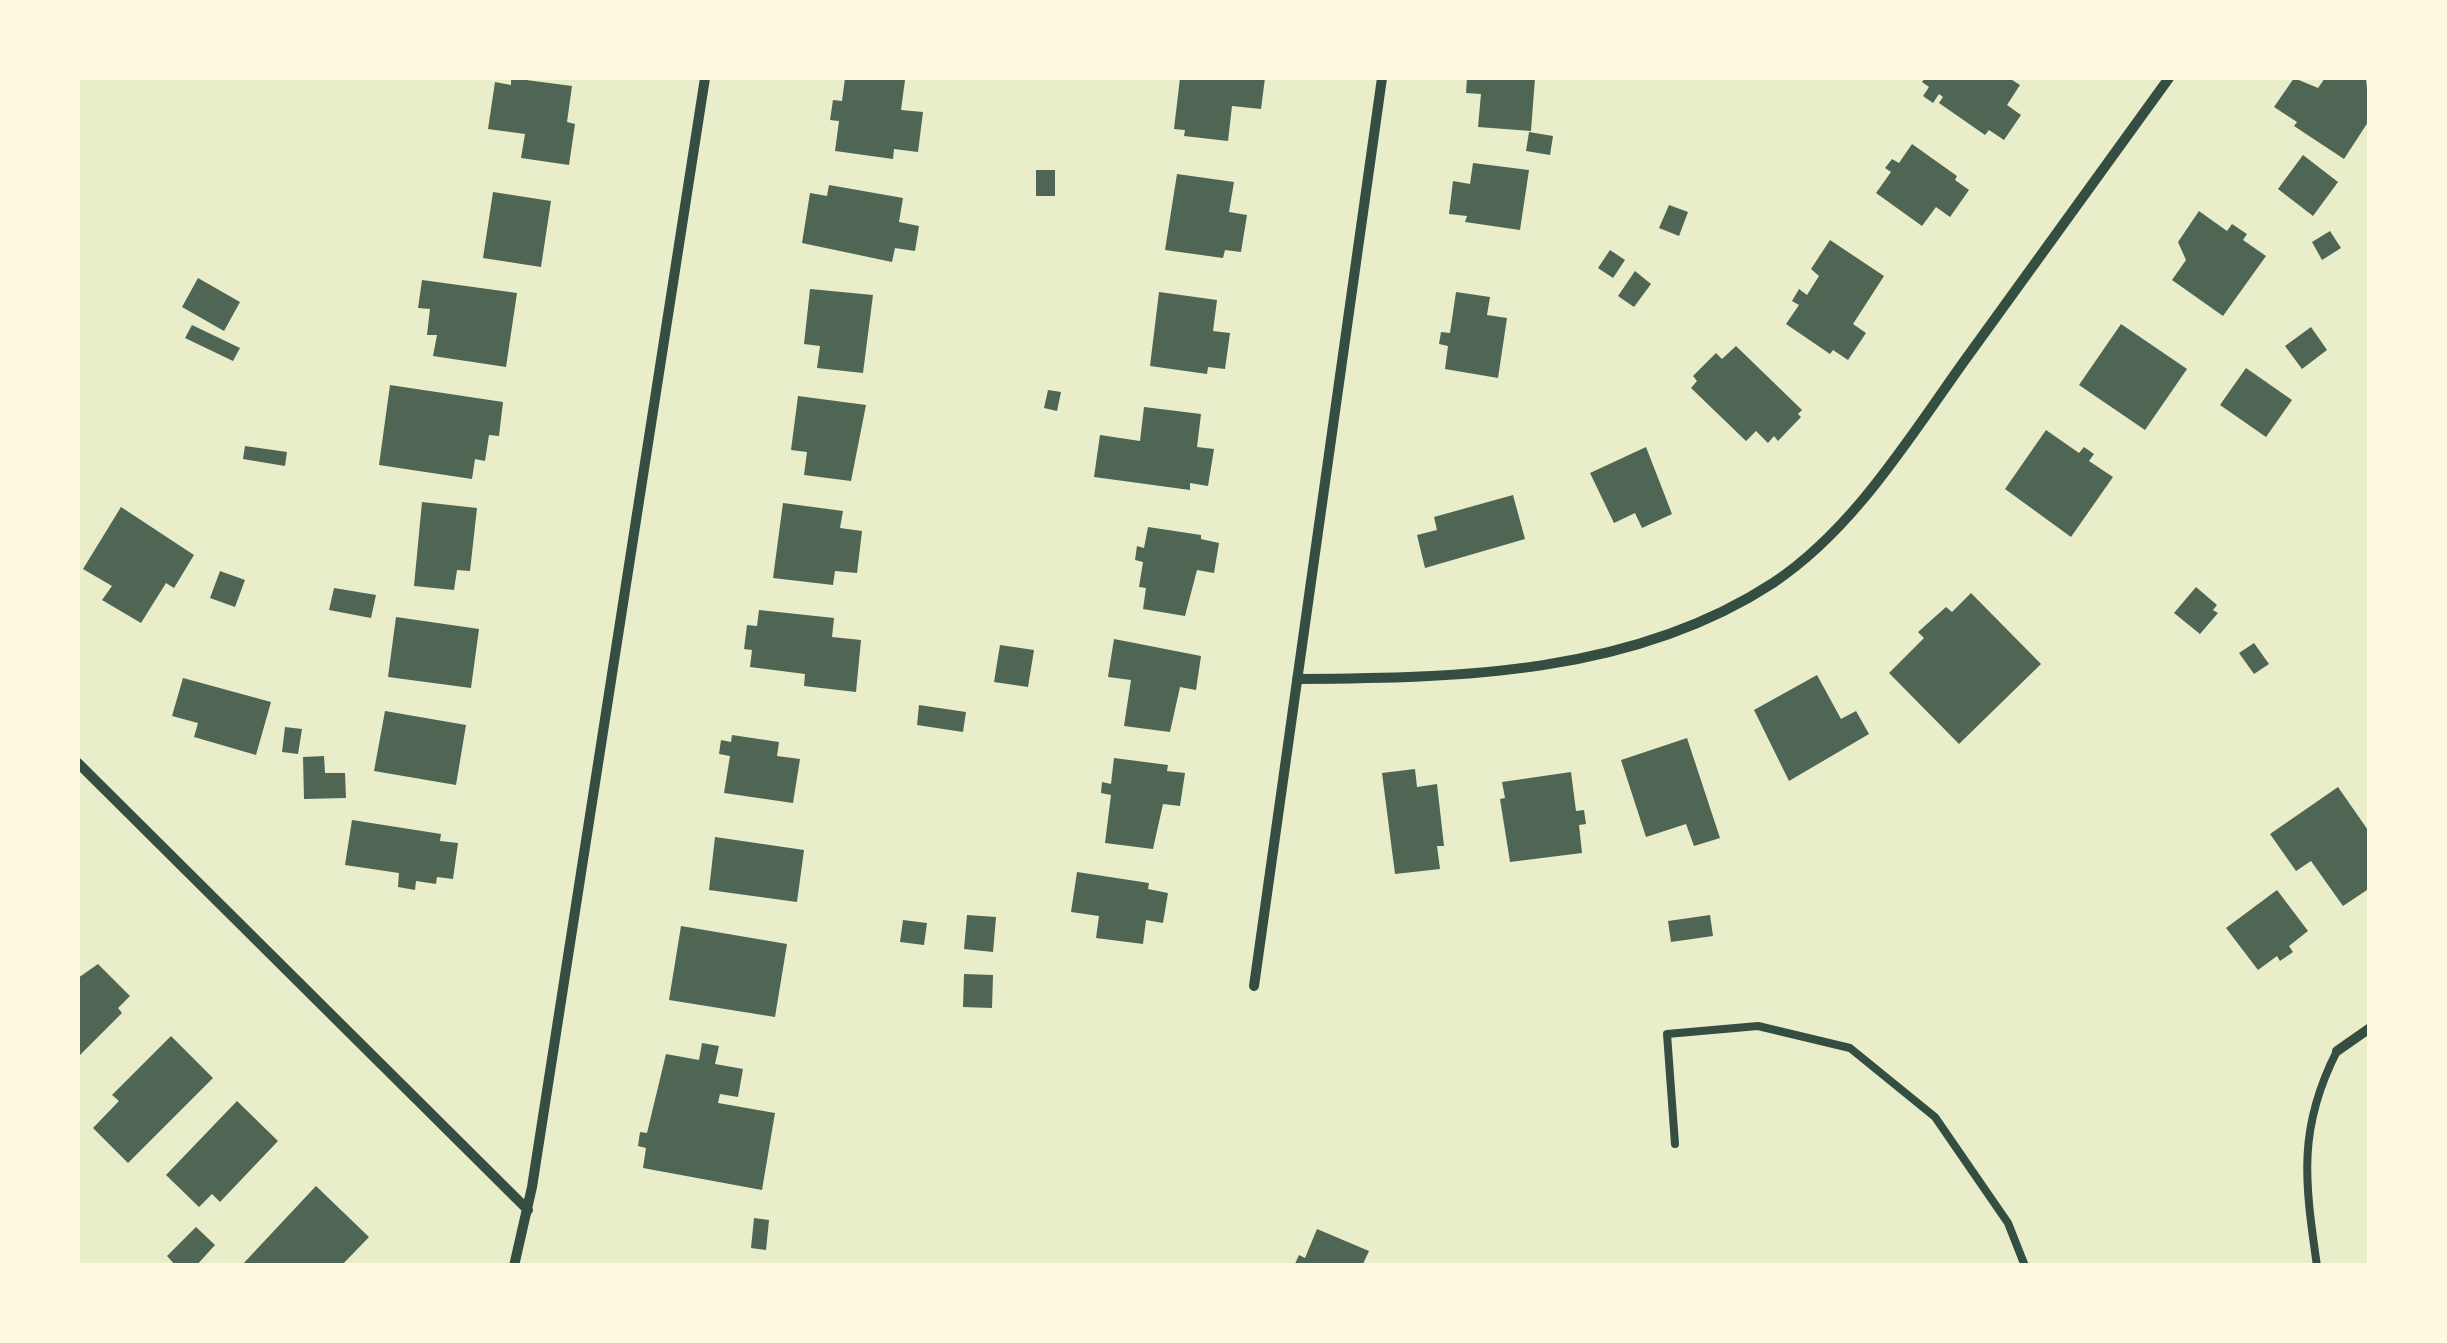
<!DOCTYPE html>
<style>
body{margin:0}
#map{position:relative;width:2447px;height:1343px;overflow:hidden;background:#e9edc9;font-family:"PT Sans Narrow",sans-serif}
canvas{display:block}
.frame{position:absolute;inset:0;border:80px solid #fefae0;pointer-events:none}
</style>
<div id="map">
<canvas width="2447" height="1343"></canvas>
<div class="frame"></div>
</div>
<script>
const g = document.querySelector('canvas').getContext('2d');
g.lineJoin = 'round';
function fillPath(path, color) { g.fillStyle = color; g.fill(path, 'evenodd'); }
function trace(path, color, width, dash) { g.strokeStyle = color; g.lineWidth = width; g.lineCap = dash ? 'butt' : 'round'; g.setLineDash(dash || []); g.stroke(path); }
fillPath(new Path2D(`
 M511,78L572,86L567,122L575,124L569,165L521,158L525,134L488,129L495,82L511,85Z
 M845,78L905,80L901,110L923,112L918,152L894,149L893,159L835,151L839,121L830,120L833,100L842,101Z
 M1180,78H1265L1261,109L1232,106L1228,141L1184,136L1185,130L1174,129Z
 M1467,78H1535L1531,131L1478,127L1481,94L1466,93Z
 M1925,78H2009L2020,85L2007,105L2021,115L2004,140L1989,130L1985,135L1939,103L1943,97L1939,94L1933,103L1923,96L1929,87L1922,82Z
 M2294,78L2318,88L2325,78H2366L2370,119L2344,159L2294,126L2297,122L2274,107Z
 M1529,132L1553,136L1550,155L1526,151Z
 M1912,144L1957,176L1955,180L1969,190L1950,217L1936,207L1922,226L1876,193L1891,172L1885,168L1892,159L1899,163Z
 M2303,155L2338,182L2313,216L2278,189Z
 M1473,163L1529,170L1520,230L1465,222L1467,216L1449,214L1453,181L1470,184Z
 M1036,170H1055V196H1036Z
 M1177,174L1234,182L1229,212L1247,215L1241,252L1225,250L1223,258L1165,250Z
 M829,185L903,198L899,222L919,226L915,251L895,248L892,262L802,243L810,193L827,196Z
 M493,192L551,201L541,267L483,258Z
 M1669,205L1688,212L1679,236L1659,228Z
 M2199,211L2227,231L2232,224L2247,234L2243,240L2266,256L2223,316L2172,280L2186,260L2178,242Z
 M2330,231L2341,248L2322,260L2312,242Z
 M1830,240L1884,276L1853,324L1866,333L1848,360L1833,350L1830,354L1786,324L1799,305L1792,301L1799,289L1807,295L1819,276L1811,269Z
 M1610,250L1625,260L1613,278L1598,268Z
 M1635,271L1651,284L1634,307L1618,296Z
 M198,278L240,302L224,331L182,307Z
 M422,280L517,293L506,367L433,356L437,335H427L430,309L418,308Z
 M810,289L873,295L863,373L817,368L820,346L804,344Z
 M1159,292L1217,300L1213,331L1230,333L1225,369L1208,367L1207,374L1150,366Z
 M1456,292L1490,297L1487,315L1507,318L1498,378L1445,369L1448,346L1439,344L1441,332L1450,333Z
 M2121,324L2187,369L2145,430L2079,385Z
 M192,325L240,348L233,361L185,338Z
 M2311,327L2327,350L2302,369L2285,346Z
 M1736,346L1802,410L1798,414L1801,417L1778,441L1774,436L1768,443L1756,431L1746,441L1691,388L1697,381L1693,376L1716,353L1722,359Z
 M2246,368L2292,400L2266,437L2220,405Z
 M390,385L503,402L499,436L489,435L485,461L475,459L472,479L379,465Z
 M1048,390L1061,392L1057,411L1044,408Z
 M798,396L866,405L851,481L804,475L807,452L791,450Z
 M1144,407L1201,414L1197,447L1214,449L1208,486L1190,483V490L1094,477L1100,435L1140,441Z
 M2046,430L2079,453L2084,447L2094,454L2089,461L2113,477L2071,537L2005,489Z
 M245,446L287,452L285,466L243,459Z
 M1646,447L1672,514L1642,528L1635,513L1614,523L1590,473Z
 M1513,495L1525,539L1425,568L1417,535L1437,530L1434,517Z
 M422,502L477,508L470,571L457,570L454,590L414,586Z
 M783,503L843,511L840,528L862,531L857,573L835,571L833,585L773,578Z
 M121,507L194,555L174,588L166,583L141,623L102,600L112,586L83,569Z
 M1148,527L1201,535V539L1219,543L1214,573L1197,570L1185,616L1143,609L1146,588L1139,587L1143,562L1135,560L1137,546L1144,548Z
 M220,571L245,580L235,607L210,598Z
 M2196,587L2217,605L2213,610L2218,613L2200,634L2174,613Z
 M334,588L376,595L371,618L329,610Z
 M1971,593L2041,664L1959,744L1889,673L1924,638L1918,632L1946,607L1952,612Z
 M759,610L834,618L832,637L861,640L856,692L804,686L805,674L750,667L752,650L744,649L747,625L757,626Z
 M396,617L479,629L471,688L388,677Z
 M1114,639L1201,656L1196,690L1180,687L1170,732L1124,726L1131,680L1108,677Z
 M2254,643L2269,664L2254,674L2239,653Z
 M1000,645L1034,650L1028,687L994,682Z
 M1817,675L1841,719L1856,711L1869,734L1789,781L1754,710Z
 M183,678L271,702L256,755L194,737L198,723L172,716Z
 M919,705L966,712L963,732L917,725Z
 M385,711L466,725L456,785L374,771Z
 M285,727L302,729L298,754L282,752Z
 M732,735L779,742L777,756L800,759L793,803L724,793L730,756L719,754L721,740L731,742Z
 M1687,738L1720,838L1694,846L1686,824L1646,837L1621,760Z
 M324,756L325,773H345L346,798L304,799L303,757Z
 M1114,758L1168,765L1167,771L1185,773L1180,806L1163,804L1153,849L1105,843L1111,795L1101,793L1102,782L1111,784Z
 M1415,769L1417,787L1437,784L1444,846H1437L1440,869L1395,874L1382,773Z
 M1571,772L1576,811L1584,810L1586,824L1579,825L1582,853L1510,862L1500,799L1505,798L1502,782Z
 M2338,787L2370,833V888L2343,906L2311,861L2296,871L2270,834Z
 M352,820L441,834L440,841L458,843L453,879L437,877L436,884L416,881L415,890L398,887L399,873L345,865Z
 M715,837L804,850L797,902L709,890Z
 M1077,872L1149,883L1148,889L1168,893L1163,923L1146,920L1143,944L1096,938L1099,916L1071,912Z
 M2277,890L2308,931L2289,946L2293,952L2280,961L2277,956L2258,970L2226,928Z
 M967,915L996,917L993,952L964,949Z
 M1710,915L1713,936L1671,942L1668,921Z
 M903,920L927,923L924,945L900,942Z
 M681,926L787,944L775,1017L669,1000Z
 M98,964L130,996L118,1008L122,1013L78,1057V978Z
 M964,974L993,975L992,1008L963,1007Z
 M171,1036L213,1078L128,1163L93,1128L119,1101L112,1095Z
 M702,1043L719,1046L715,1064L743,1069L738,1097L720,1094L718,1103L775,1113L762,1190L643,1168L646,1148L638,1146L640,1132L647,1133L666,1054L699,1060Z
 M237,1101L278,1141L220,1202L212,1194L199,1207L166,1175Z
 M316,1186L369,1237L341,1266H241Z
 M754,1218L769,1220L766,1250L751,1248Z
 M196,1227L215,1245L196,1266H176L167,1256Z
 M1317,1229L1369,1251L1362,1266H1294L1299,1255L1305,1258Z`), '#4f6655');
trace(new Path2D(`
 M1675,1144L1667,1034L1758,1026L1850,1048L1935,1117L2008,1223L2025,1266
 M2317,1266C2305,1182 2297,1129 2337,1051`), '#344e41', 8);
trace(new Path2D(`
 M1297,679C1459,678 1632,675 1773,583C1854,529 1909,438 1965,360C2033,266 2101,172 2169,78
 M78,763L528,1210
 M1254,986L1382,78
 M2337,1051L2370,1028
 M514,1266L532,1187L705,78`), '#344e41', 10);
</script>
